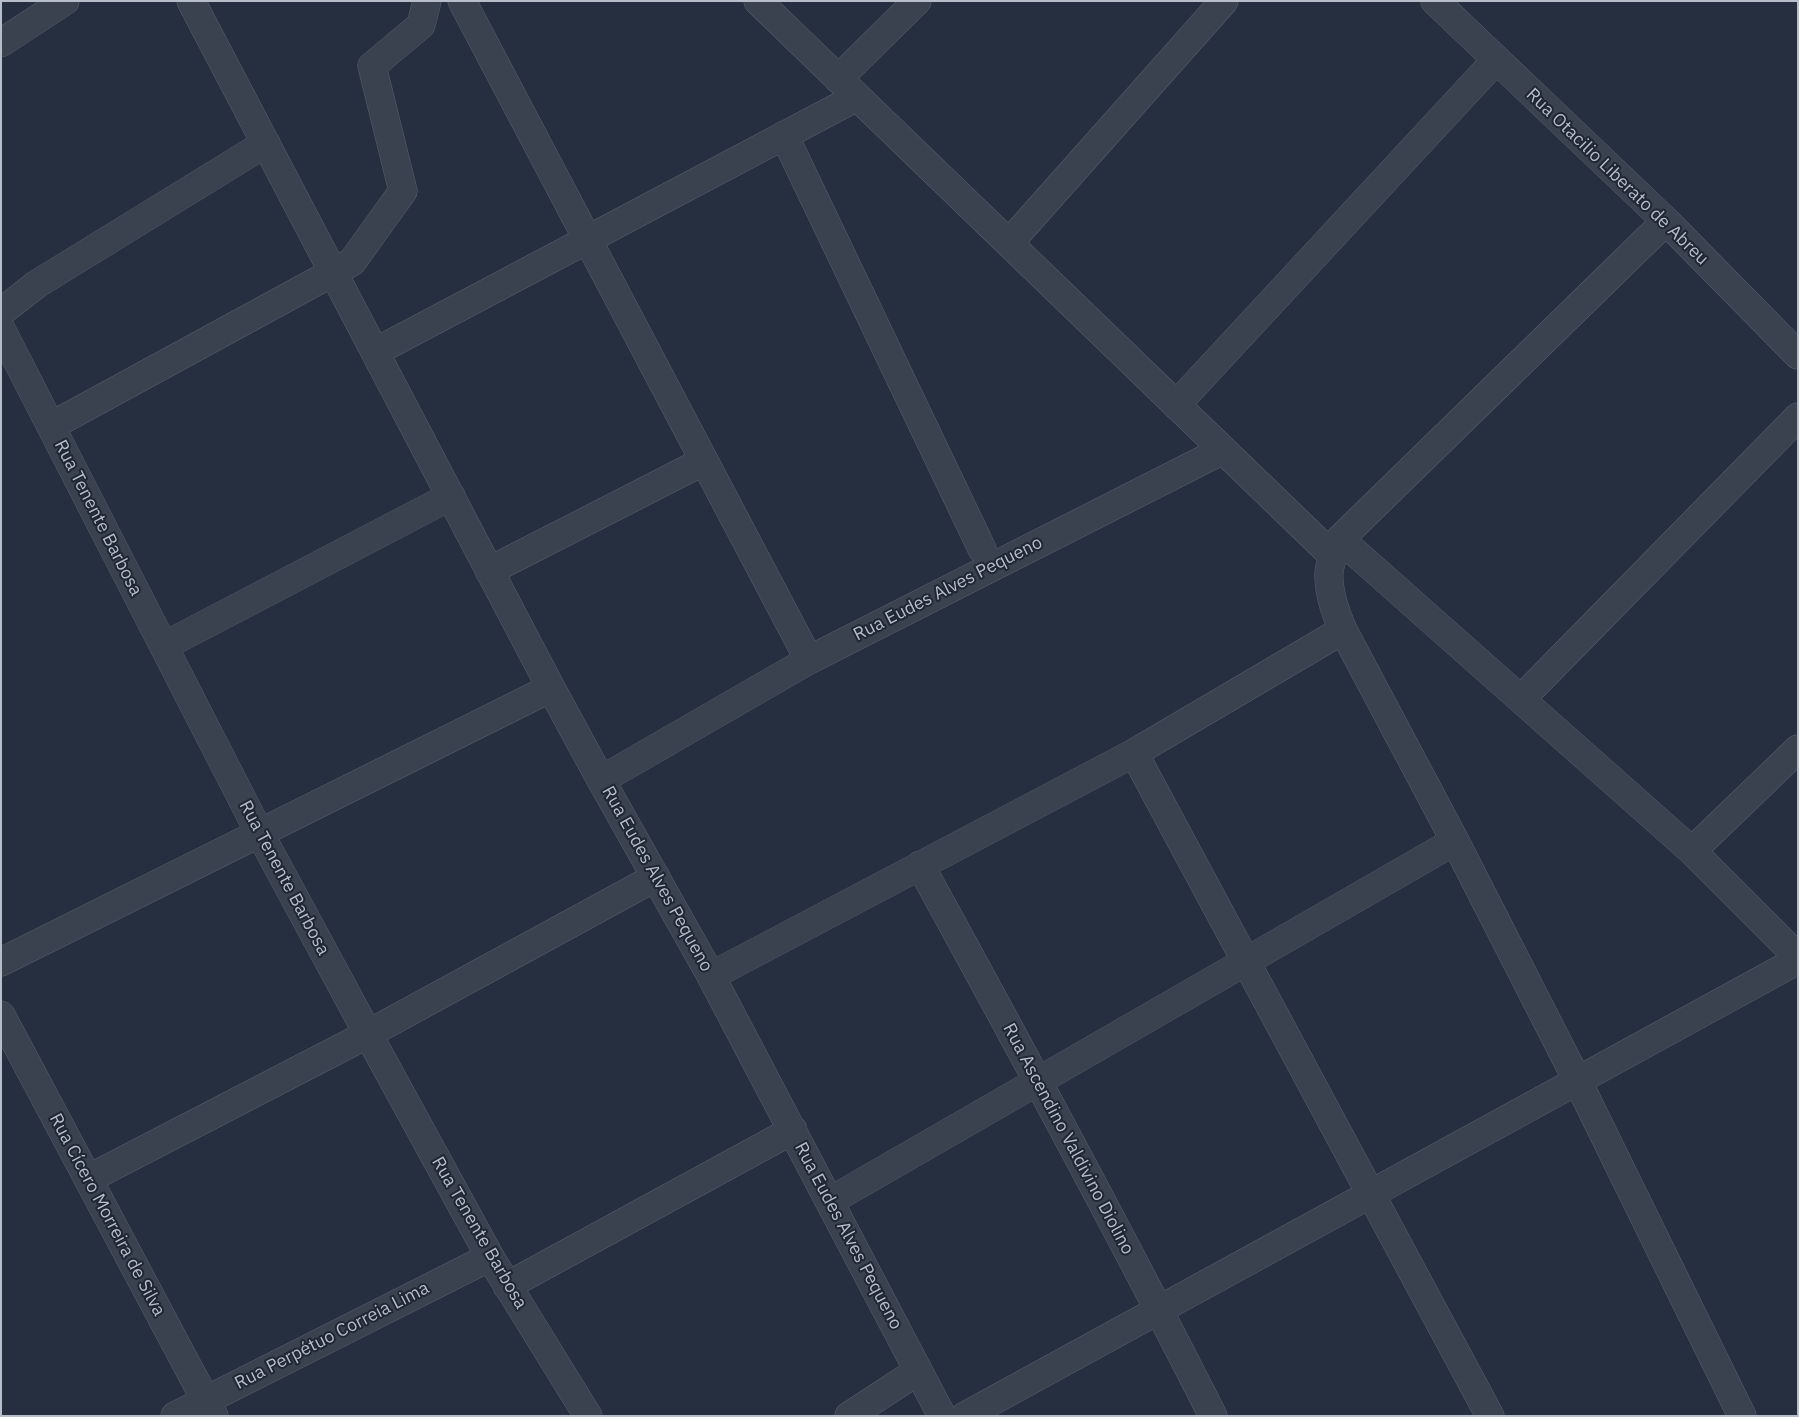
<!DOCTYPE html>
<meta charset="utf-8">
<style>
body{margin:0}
#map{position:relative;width:1799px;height:1417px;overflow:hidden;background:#262f3f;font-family:"IBM Plex Sans",sans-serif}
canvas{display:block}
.frame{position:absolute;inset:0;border:2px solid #b7bdc9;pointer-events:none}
</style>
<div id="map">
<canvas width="1799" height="1417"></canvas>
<div class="frame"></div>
</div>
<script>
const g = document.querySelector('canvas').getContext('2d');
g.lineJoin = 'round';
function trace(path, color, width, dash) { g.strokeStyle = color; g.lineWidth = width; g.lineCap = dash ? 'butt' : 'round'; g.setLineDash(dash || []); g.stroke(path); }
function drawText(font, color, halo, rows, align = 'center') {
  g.font = font + ' "IBM Plex Sans",sans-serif'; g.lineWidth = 4; g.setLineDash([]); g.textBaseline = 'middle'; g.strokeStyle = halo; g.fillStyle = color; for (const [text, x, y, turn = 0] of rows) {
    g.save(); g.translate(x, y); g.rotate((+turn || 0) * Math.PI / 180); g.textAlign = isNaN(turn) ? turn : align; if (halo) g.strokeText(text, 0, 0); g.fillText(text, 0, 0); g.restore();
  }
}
const minor = new Path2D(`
 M191,1L551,688L601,780
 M462,1L809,660
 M758,1L1333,556
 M1435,1L1666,221L1798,355
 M1,43L65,1
 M838,79L917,1
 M784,135L982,549
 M1666,221L1340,539C1336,549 1330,561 1329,572C1328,592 1335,612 1343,630L1455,841L1577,1080L1742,1416
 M1009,243L1224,1
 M1,312L37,284L266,143
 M1,329L259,832L368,1034L490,1257L588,1416
 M375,352L857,97
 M1176,405L1496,60
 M51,426L352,262L403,191L372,66L421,25L427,1
 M1340,539L1692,851L1798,957
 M489,571L704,461
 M164,646L451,496
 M1521,699L1798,417
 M1134,753L1490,1416
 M1692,851L1798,749
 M920,865C1020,1047 1119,1230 1213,1416
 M1,962L551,688
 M711,976L1134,753L1343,630
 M1,1015L214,1416
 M88,1179L368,1034L656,877
 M830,1201L1455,841
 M507,1286L793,1130
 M175,1416L490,1257
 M849,1416L918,1371
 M942,1416L711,976L601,780L809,660L1223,450
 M965,1416L1798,960`);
trace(minor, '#585f6c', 29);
trace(minor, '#3a414f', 28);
drawText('18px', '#b7bdc9', '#1f2634', [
 ["Rua Otacilio Liberato de Abreu",1617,177,44],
 ["Rua Tenente Barbosa",98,518,63],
 ["Rua Eudes Alves Pequeno",948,589,-27],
 ["Rua Tenente Barbosa",284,878,62],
 ["Rua Eudes Alves Pequeno",657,879,61],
 ["Rua Ascendino Valdivino Diolino",1068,1139,62],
 ["Rua Cícero Morreira de Silva",107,1215,62],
 ["Rua Tenente Barbosa",479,1233,60],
 ["Rua Eudes Alves Pequeno",848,1236,62],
 ["Rua Perpétuo Correia Lima",332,1336,-27]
]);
</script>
